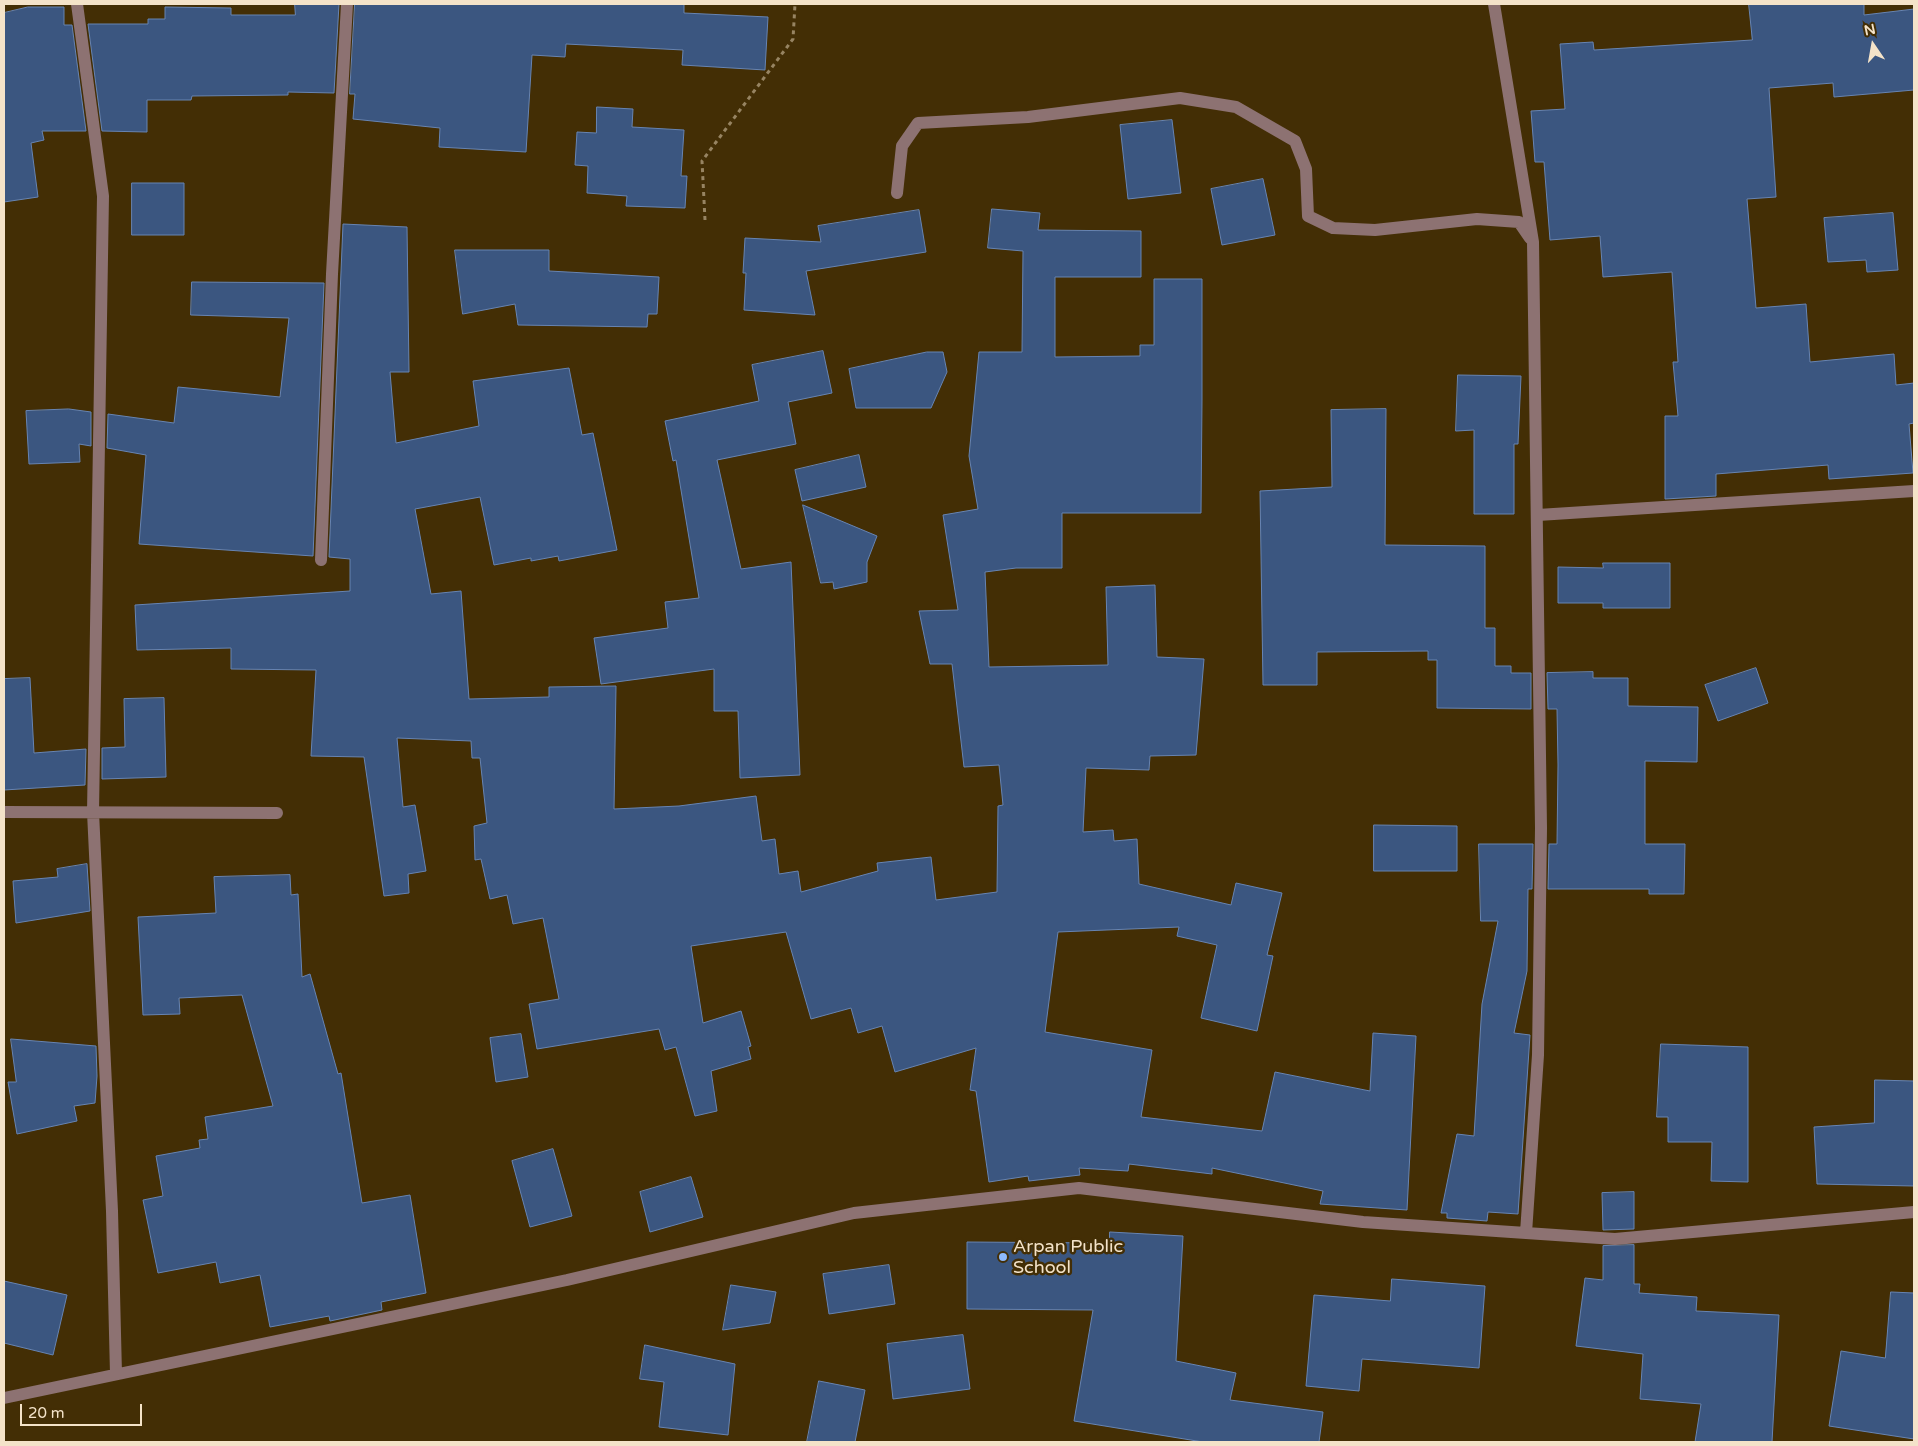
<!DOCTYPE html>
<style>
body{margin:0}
#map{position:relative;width:1918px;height:1446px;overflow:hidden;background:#432e05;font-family:"Varela Round",sans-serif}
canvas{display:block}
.frame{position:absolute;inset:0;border:5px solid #f4e3c9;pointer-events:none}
.north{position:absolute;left:1848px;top:20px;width:50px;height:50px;-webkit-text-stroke:4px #432e05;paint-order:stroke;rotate:348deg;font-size:14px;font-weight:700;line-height:20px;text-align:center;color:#f4e3c9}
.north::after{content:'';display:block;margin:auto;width:18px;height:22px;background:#f4e3c9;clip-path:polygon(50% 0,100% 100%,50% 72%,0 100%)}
.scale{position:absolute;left:20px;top:1404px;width:122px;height:22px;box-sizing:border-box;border:2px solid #f4e3c9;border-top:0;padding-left:6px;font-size:15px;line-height:18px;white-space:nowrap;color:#f4e3c9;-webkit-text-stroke:4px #432e05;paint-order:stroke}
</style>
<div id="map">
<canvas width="1918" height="1446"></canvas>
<div class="frame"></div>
<div class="north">N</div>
<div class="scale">20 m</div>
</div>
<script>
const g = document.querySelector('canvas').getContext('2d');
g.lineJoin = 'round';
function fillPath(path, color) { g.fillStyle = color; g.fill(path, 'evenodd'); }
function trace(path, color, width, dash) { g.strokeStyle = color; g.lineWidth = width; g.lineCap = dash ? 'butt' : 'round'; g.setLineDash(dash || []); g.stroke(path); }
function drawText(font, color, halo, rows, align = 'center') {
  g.font = font + ' "Varela Round",sans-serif'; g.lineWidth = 5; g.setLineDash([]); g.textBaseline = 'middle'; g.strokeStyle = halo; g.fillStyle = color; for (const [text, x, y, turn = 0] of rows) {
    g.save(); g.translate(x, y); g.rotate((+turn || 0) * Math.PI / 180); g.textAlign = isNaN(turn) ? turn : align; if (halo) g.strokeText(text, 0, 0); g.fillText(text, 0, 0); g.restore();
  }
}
const building = new Path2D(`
 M295,4H339L334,93L288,92V95L192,96L191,100H147V132L102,131L88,24H148V19H165V7L231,8V15H295Z
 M355,4H684V13L768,17L765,70L682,65L683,50L566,44L565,57L532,55L526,152L439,147L440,128L353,119L355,94H350Z
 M1749,4H1864V15L1914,9V90L1834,97L1833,83L1769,88L1776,197L1747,199L1756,308L1806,304L1810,362L1894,354L1896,385L1914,383V423L1909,424L1913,473L1829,479L1828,465L1716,474V496L1665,499V416H1678L1673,362H1678L1672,272L1603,277L1600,236L1550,240L1544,162H1535L1531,111L1565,109L1560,44L1593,42L1594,50L1752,40Z
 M28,7H64V25H72L86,131H42L44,140L31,143L38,197L4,202V13Z
 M597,107L633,109L632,127L684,130L681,176H687L685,208L626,206L627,196L587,193L588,166L575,165L577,132L596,133Z
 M1172,120L1181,193L1128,199L1120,125Z
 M1263,179L1275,235L1222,245L1211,189Z
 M132,183H184V235H132Z
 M992,209L1040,213L1038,230L1141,231V277H1055V357L1140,356V345H1154V279H1202V400L1201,513H1062V568H1016L985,572L989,667L1108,665L1106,587L1155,585L1157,657L1204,659L1196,755L1150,756L1149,770L1086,768L1083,832L1113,830L1114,841L1137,839L1139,884L1231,905L1236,883L1282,893L1267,955L1273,956L1257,1031L1201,1018L1217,945L1177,936L1179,927L1058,932L1045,1032L1152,1050L1141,1117L1262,1131L1275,1072L1370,1091L1373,1033L1416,1036L1407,1210L1320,1204L1323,1191L1212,1168V1174L1129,1164L1128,1171L1079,1168L1080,1175L1029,1181L1028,1176L989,1182L976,1091L970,1090L976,1048L895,1072L882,1026L858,1033L851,1008L811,1019L786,932L691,946L703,1023L741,1011L751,1046L748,1047L751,1059L711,1071L717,1111L695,1116L676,1047L665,1050L659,1029L537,1049L529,1004L559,999L543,918L513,924L507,895L490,899L481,859L475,860L474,826L487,823L480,758H472L471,741L397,738L403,807L415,805L426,871L408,874L409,893L384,896L364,757L311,756L316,670L231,669V648L137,650L135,605L350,591V559L329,557L343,224L407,227L409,372H390L396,443L479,426L473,381L569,368L582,435L593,433L617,550L559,561L558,556L531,561V558L494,565L480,497L415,509L431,594L461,591L469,699L549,697V687L616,686L614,809L679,806L756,796L762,841L775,839L779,874L798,871L801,892L878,871L877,863L931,857L936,900L997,892L998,806L1003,805L999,765L964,767L952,664H930L919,611L958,610L943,515L978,509L969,456L979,352H1022L1023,251L988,248Z
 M919,210L926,252L806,271L815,315L744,310L746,273H743L745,238L821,242L818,226Z
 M1893,213L1898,270L1867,272L1866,260L1828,262L1824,218Z
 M455,250H549V271L659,277L657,314H648L647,327L518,325L515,304L463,314Z
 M192,282L324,283L313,556L139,544L146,455L107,448L108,414L174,423L178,387L280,397L289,318L191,315Z
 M823,351L832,393L788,402L796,444L717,460L741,569L791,562L800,775L740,778L738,711H714V669L601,684L594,638L668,628L665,602L699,598L676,460L673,461L665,421L759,401L752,365Z
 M927,352H943L947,372L931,408H856L849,369Z
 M1458,375L1521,376L1518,444H1514V514H1474V430L1456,431Z
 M69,409L91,412V446L79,444L80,462L29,464L26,411Z
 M1386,409L1385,545L1485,546V628H1495V666H1511V673H1531V709L1437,708V660H1428V651L1317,652V685H1263L1260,491L1332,487L1331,410Z
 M859,455L866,487L802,501L795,470Z
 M803,505L877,536L867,562V582L834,589L833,582L821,583Z
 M1603,563H1670V608H1603V603H1558V567L1603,568Z
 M1756,668L1768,703L1718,721L1705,685Z
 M1593,672V678H1628V706L1698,707L1697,762L1645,761V844H1685L1684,894H1649V889H1548L1549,844H1557L1558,765L1557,709H1548L1547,673Z
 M30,678L34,753L86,749L85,785L4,790V679Z
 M164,698L166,777L102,779V748L125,747L124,699Z
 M1374,825L1457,826V871H1374Z
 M1479,844H1533L1532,889H1528L1527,971L1514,1033L1530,1035L1518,1214L1488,1212L1487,1221L1447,1218V1213H1441L1457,1134L1474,1136L1482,1004L1498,921H1481Z
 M87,864L90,911L16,923L13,881L58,877L57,869Z
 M290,875L291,895L298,894L302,977L310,974L338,1074L341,1073L362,1203L410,1195L426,1293L381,1302L382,1310L330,1321L329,1316L270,1327L260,1275L220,1283L216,1262L158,1273L143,1200L163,1196L156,1156L200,1148L199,1140L208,1139L205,1117L273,1106L242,995L179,998L180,1014L143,1015L138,917L216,913L214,877Z
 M521,1034L528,1077L496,1082L490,1038Z
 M11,1039L96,1046L97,1076L95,1103L74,1106L77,1121L17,1134L8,1082H16Z
 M1661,1044L1748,1047V1182L1711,1181L1712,1142H1668V1117H1657Z
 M1875,1080L1914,1081V1186L1817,1184L1814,1127L1874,1123Z
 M553,1149L572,1216L530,1227L512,1161Z
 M691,1177L703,1217L650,1232L640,1192Z
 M1634,1192V1229L1603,1230L1602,1193Z
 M1110,1232L1183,1236L1176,1361L1236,1373L1230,1400L1323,1412L1319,1442H1203L1074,1421L1093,1310L967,1309V1242L1109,1243Z
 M1634,1245V1284H1640L1639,1293L1697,1297L1696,1311L1779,1315L1772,1442H1695L1701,1404L1640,1399L1643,1354L1576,1346L1585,1278L1603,1280V1246Z
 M889,1265L895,1304L829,1314L823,1274Z
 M1392,1279L1485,1286L1479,1368L1362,1359L1359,1391L1306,1386L1314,1295L1390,1301Z
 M4,1281L67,1295L53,1355L4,1343Z
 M731,1285L776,1292L770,1323L723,1330Z
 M1891,1292L1914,1293V1439L1829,1426L1841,1351L1885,1358Z
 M963,1335L970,1389L893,1399L887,1344Z
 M645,1345L735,1364L728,1435L659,1427L664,1382L640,1379Z
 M819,1381L865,1390L855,1442H807Z`);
fillPath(building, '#3b5680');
trace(building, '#6784b2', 1);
trace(new Path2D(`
 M705,220L702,161L793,39L795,4`), '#978462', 3, [4, 4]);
trace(new Path2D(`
 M77,4L103,196L93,812L112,1211L116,1374
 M1494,4L1533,242L1541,828L1538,1055L1526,1233
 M897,193L902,146L918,123L1028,117L1180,98L1236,107L1295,141L1306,169L1308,216L1333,228L1375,230L1477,219L1519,222L1530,238
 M1538,515L1914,491
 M321,560L332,274L347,4
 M4,812L277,813
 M4,1398L567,1280L854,1213L1079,1188L1363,1222L1615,1239L1914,1212`), '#8d7272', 12);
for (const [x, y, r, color] of [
 [1003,1257,5,"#8eb9fc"]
]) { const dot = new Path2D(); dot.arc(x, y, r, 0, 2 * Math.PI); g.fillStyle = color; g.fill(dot); trace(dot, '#432e05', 2); }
drawText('18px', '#f4e3c9', '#432e05', [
 ["Arpan Public",1013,1247],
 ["School",1013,1268]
], 'left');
</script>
